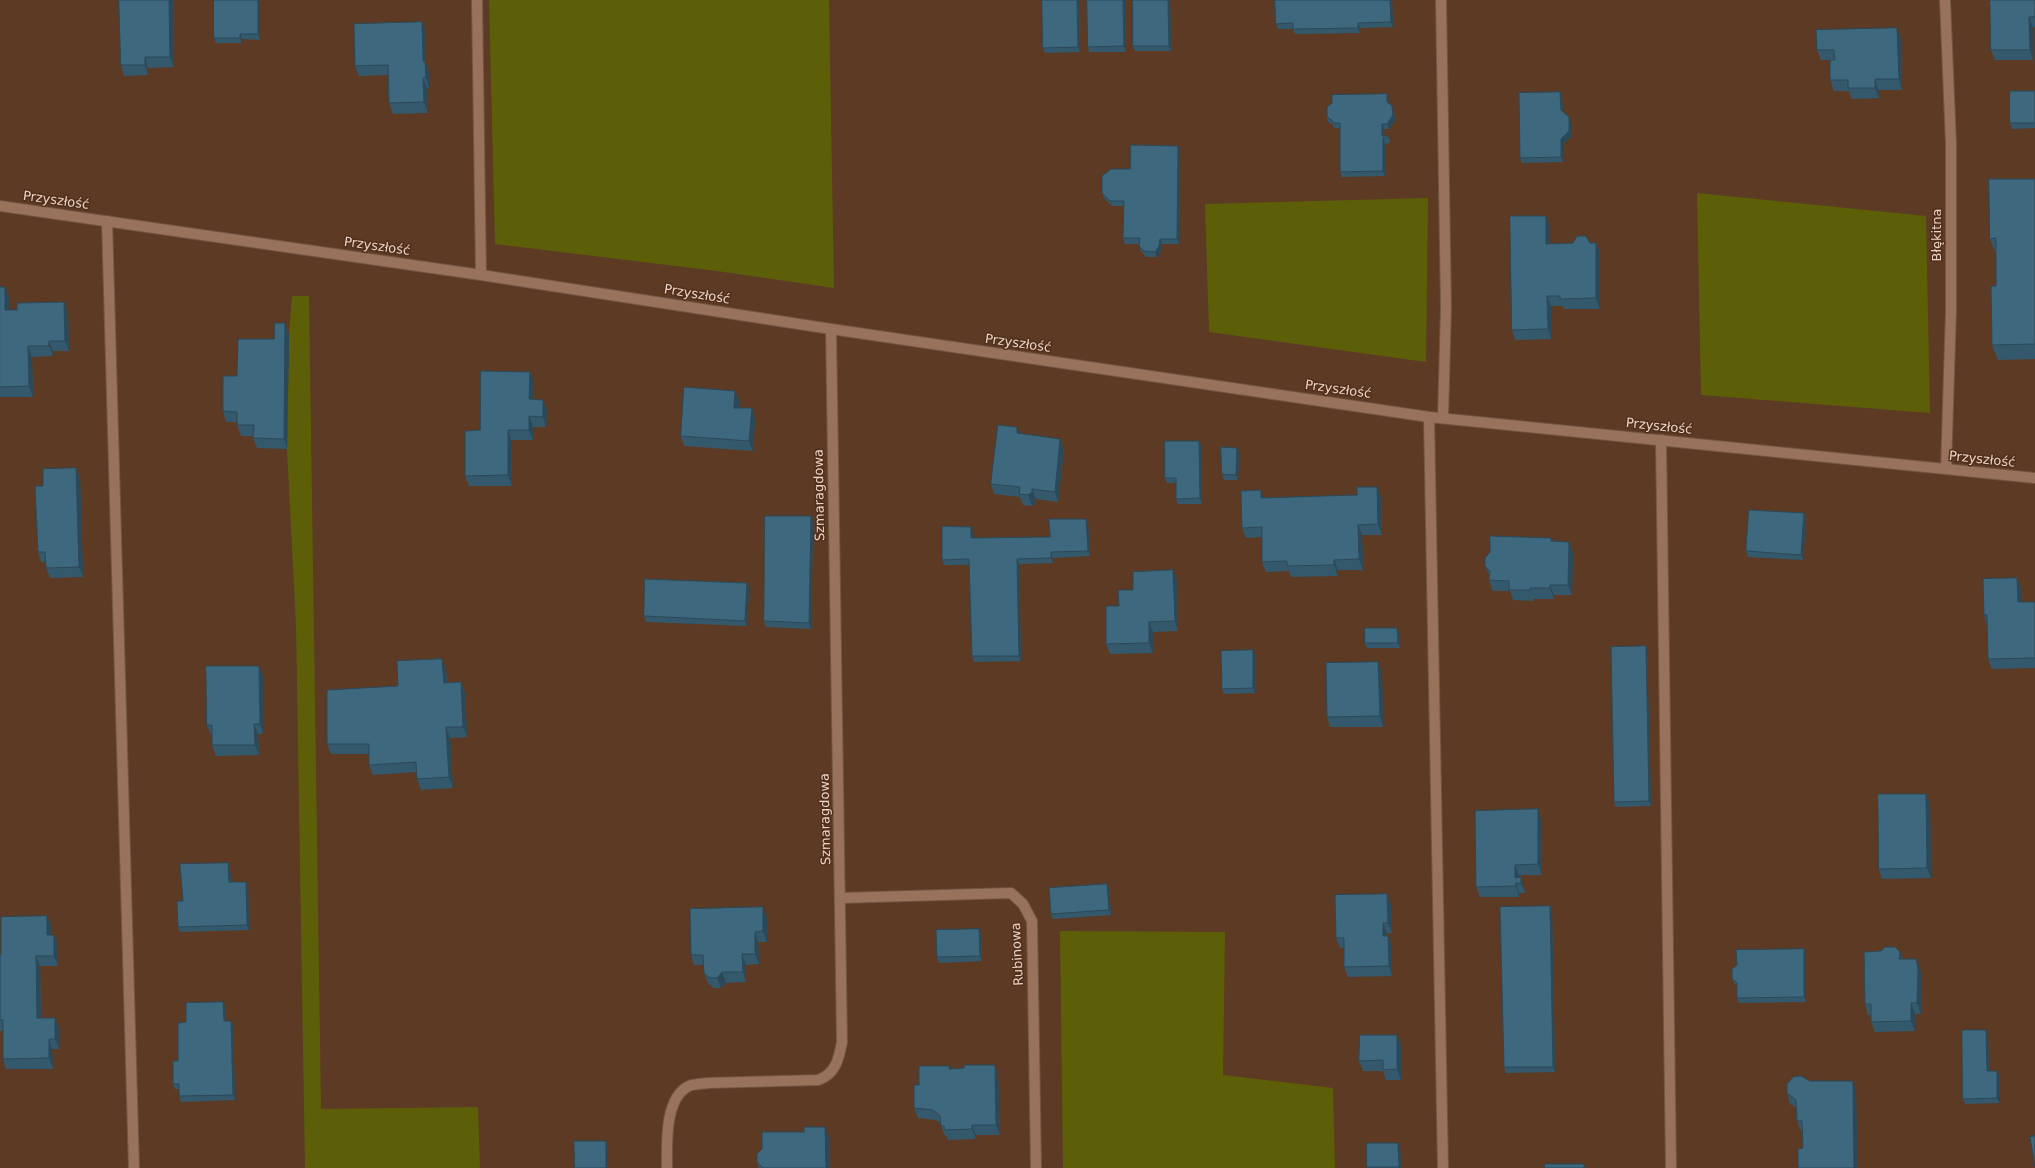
<!DOCTYPE html>
<meta charset="utf-8">
<style>
body{margin:0}
canvas{display:block;background:#5c3a24}
</style>
<canvas width="2035" height="1168"></canvas>
<script>
const g = document.querySelector('canvas').getContext('2d');
g.lineJoin = 'round';
function fillPath(path, color) { g.fillStyle = color; g.fill(path, 'evenodd'); }
function trace(path, color, width, dash) { g.strokeStyle = color; g.lineWidth = width; g.lineCap = dash ? 'butt' : 'round'; g.setLineDash(dash || []); g.stroke(path); }
function drawText(font, color, halo, rows, align = 'center') {
  g.font = font + ' "DejaVu Sans",sans-serif'; g.lineWidth = 3; g.setLineDash([]); g.textBaseline = 'middle'; g.strokeStyle = halo; g.fillStyle = color; for (const [text, x, y, turn = 0] of rows) {
    g.save(); g.translate(x, y); g.rotate((+turn || 0) * Math.PI / 180); g.textAlign = isNaN(turn) ? turn : align; if (halo) g.strokeText(text, 0, 0); g.fillText(text, 0, 0); g.restore();
  }
}
fillPath(new Path2D(`
 M489,0H829L834,288L717,271L495,244Z
 M1697,193L1926,216L1930,413L1701,395Z
 M1428,198L1426,362L1209,332L1205,204Z
 M292,296H309L321,1109L478,1107L480,1168H305L296,626L287,449L289,334Z
 M1060,931L1225,932L1223,1075L1333,1088L1335,1168H1063Z`), '#5c5f07');
const service = new Path2D(`
 M477,0L481,275
 M1441,0L1446,307L1443,418
 M107,221L134,1168
 M1429,417L1443,1168
 M840,898L1011,893L1023,904L1032,921L1036,1168`);
const minor = new Path2D(`
 M1945,0L1951,144V310L1946,469
 M1661,440L1671,1168
 M667,1168C667,1145 664,1098 689,1086C694,1084 702,1084 708,1083L818,1080C836,1074 839,1058 842,1042L831,329`);
const tertiary = new Path2D(`
 M0,206L481,275L831,329L1429,417L2035,478`);
trace(service, '#735643', 12);
trace(minor, '#735643', 12);
trace(tertiary, '#735643', 12);
trace(service, '#99725b', 10);
trace(minor, '#99725b', 10);
trace(tertiary, '#99725b', 10);
fillPath(new Path2D(`
 M119,0H173L174,67L148,68V75L124,76L121,65Z
 M214,0H260V40L242,39V43H216L214,38Z
 M1042,0H1079L1080,52L1045,53L1043,48Z
 M1087,0H1125L1126,52H1089L1088,47Z
 M1170,0L1171,51H1135L1133,46Z
 M1275,0H1392L1393,27L1360,28V33L1295,34L1293,29H1278L1276,24Z
 M2035,0V27H2033V60H1995L1991,50Z
 M426,32V64L429,72V88H427L428,113L393,114L389,103L388,75L359,76L355,66Z
 M1901,39L1902,90H1878L1879,98L1852,99L1849,91H1834L1830,80V60H1821L1817,50Z
 M2035,91V128L2012,129L2010,123Z
 M1562,97L1563,112L1571,123V137L1563,144V162L1522,163L1520,158Z
 M1388,99L1389,103L1394,111L1395,120L1389,129H1384V136H1388L1390,141V143L1385,144V176L1342,177L1340,172V128H1334L1333,125L1328,122L1327,117Z
 M1178,146L1180,151L1179,244H1162L1161,251L1157,257H1146L1141,251L1139,246L1140,244H1125L1123,238L1124,206H1112L1104,198L1102,193L1130,169Z
 M2035,179V359L1998,360L1992,345L1996,286V254L1990,239Z
 M1550,226V244L1596,243L1600,253V309H1564L1563,306H1551V339L1515,340L1512,330Z
 M0,287H5L9,298V310L68,312L69,351H53V356L32,357L33,397H0Z
 M289,334L287,449L257,448L253,438V436H241L237,425V422H226L223,411L237,376L274,339Z
 M534,383L533,399L547,410L546,427H533V440H511L512,486H469L465,476L480,430Z
 M735,391L739,401V408L755,419L753,451L684,446L681,436Z
 M1020,433L1064,449L1058,502L1036,499V502L1032,506L1023,505L1020,497L994,494L991,484Z
 M1201,446L1202,504H1178L1176,499V483H1167L1165,478Z
 M1237,448L1239,453L1238,480H1224L1222,474Z
 M80,478L83,577L50,578L46,568V562H41L38,552L43,486Z
 M1377,487L1381,497L1382,535H1362L1363,570H1338V576L1291,577L1289,571L1266,572L1262,562V537L1246,538L1242,528L1263,498L1357,495Z
 M1086,519L1088,524L1090,556L1052,558L1053,563L1019,564L1021,661L974,662L972,656L969,565H944L942,560L973,532V538L1050,537Z
 M1806,519L1803,560L1748,557L1746,551Z
 M813,521L811,629L766,627L764,621Z
 M1551,538L1553,541L1569,542L1573,552L1572,595H1554V599H1534V601L1513,600L1510,591H1493L1489,580L1490,577L1485,566Z
 M1177,581L1178,631L1153,632V653L1110,654L1106,644L1119,606L1133,590Z
 M747,583L749,588L747,626L646,622L644,616Z
 M2021,589V602H2035V668L1992,669L1988,659L1987,626L1984,615Z
 M1399,633L1400,648H1367L1365,643Z
 M1253,650L1255,656V693L1224,694L1222,689Z
 M1647,652L1651,806L1616,807L1614,802Z
 M1378,662L1382,673L1383,727H1330L1327,717Z
 M446,669L447,683L461,682L465,693L467,737L450,738L453,788L421,790L417,779V772L373,775L369,765V754H331L327,744L398,686Z
 M263,676V734H258L259,755L216,756L212,745V735H211L207,725Z
 M1926,794L1930,804L1931,878L1882,879L1879,869Z
 M1541,820L1542,875H1519V877L1524,888L1525,893H1519V897H1480L1476,887Z
 M228,863L230,868L231,882L248,887L249,930L180,932L178,927L183,901Z
 M1109,889L1111,915L1053,919L1051,914Z
 M1391,905L1392,933H1387V936L1392,946V976L1348,977L1344,967V948H1340L1336,938Z
 M1550,906L1552,912L1555,1072L1506,1073L1504,1067Z
 M767,918V942H758L759,964L746,965V982L726,983L721,988H714L708,983L704,973V965H694L691,955Z
 M51,926V935H54L58,945V966H40L41,1018L59,1028V1049H52L53,1069H6L3,1059V1031H0V955H1Z
 M979,929L981,934L982,961L939,963L937,957Z
 M1900,952L1903,959L1920,969L1922,980L1921,1014H1915V1031L1875,1032L1871,1022V1015H1868L1865,1004Z
 M1806,954V1002L1739,1003L1737,998V986L1734,983L1732,978Z
 M223,1002L225,1007L226,1021H231L233,1026L235,1100L181,1102L179,1096V1089H175L173,1084L186,1022Z
 M1986,1030L1988,1035L1989,1071H1997L1999,1076V1103L1965,1104L1963,1099Z
 M1401,1045V1080H1386L1383,1071H1363L1359,1061Z
 M995,1065L998,1075L1000,1135H976V1139L948,1140L947,1136H945L941,1126V1124L936,1120L918,1118L914,1108L919,1085L951,1069L964,1068Z
 M1810,1081L1856,1091L1803,1148V1131H1801L1797,1121V1108L1790,1104L1787,1093Z
 M825,1127L829,1137L830,1168H759L757,1162L804,1132Z
 M1400,1148L1401,1168H1367V1167Z`), '#34596c');
fillPath(new Path2D(`
 M169,0H173L174,67L170,57Z
 M258,0H260V40L258,34Z
 M1077,0H1079L1080,52L1078,47Z
 M1123,0H1125L1126,52L1124,46Z
 M1168,0H1170L1171,51L1169,46Z
 M1390,0H1392L1393,27L1391,22Z
 M2029,17L2033,27V60L2030,50Z
 M422,22L426,32V64L429,72V88L426,77L423,61Z
 M1358,23L1360,28V33L1358,28Z
 M1897,28L1901,39L1902,90L1899,79Z
 M240,34L242,39V43L240,38Z
 M145,57L148,68V75L145,65Z
 M423,78L427,88L428,113L424,102Z
 M1875,79L1878,90L1879,98L1875,88Z
 M1560,92L1562,97L1563,116L1561,110Z
 M1387,94L1388,99L1389,107L1387,102Z
 M1392,106L1394,111L1395,120L1389,129L1387,124Z
 M1569,117L1571,123V137L1563,144V162L1561,157V139Z
 M1382,124L1384,129V138L1382,136Z
 M1383,138L1385,144V176L1383,171Z
 M1178,146L1180,151L1179,244L1177,239Z
 M1546,216L1550,226V254L1546,244Z
 M1160,239L1162,244L1161,251L1157,257L1155,252Z
 M1596,243L1600,253V309L1596,298Z
 M5,287L9,298V321L5,310Z
 M1547,296L1551,306V339L1548,329Z
 M64,302L68,312L69,351L65,341Z
 M285,323L289,334L287,449L284,439Z
 M49,341L53,351V356L49,346Z
 M28,346L32,357L33,397L29,386Z
 M530,372L534,383L533,409L529,399Z
 M735,391L739,401L738,418L734,408Z
 M543,400L547,410L546,427L543,417Z
 M752,408L755,419L753,451L749,441Z
 M529,416L533,427V440L529,430Z
 M1017,427L1021,437L1017,433Z
 M508,430L511,440L512,486L508,475Z
 M1060,439L1064,449L1058,502L1055,492Z
 M1199,441L1201,446L1202,504L1200,498Z
 M1237,448L1239,453L1238,480L1236,475Z
 M76,468L80,478L83,577L79,567Z
 M1377,487L1381,497L1382,535L1378,524Z
 M1032,489L1036,499V502L1032,506L1028,495Z
 M1261,490L1264,500L1261,498Z
 M1804,513L1806,519L1803,560L1801,555Z
 M811,516L813,521L811,629L809,623Z
 M1086,519L1088,524L1090,556L1088,551Z
 M1358,525L1362,535L1363,570L1359,559Z
 M971,527L973,532V544L971,538Z
 M1569,542L1573,552L1572,595L1568,585Z
 M1051,552L1052,558L1053,563L1051,558Z
 M1017,559L1019,564L1021,661L1019,656Z
 M1334,560L1338,570V576L1334,565Z
 M1173,570L1177,581L1178,631L1175,621Z
 M2017,578L2021,589L2022,613L2018,602Z
 M747,583L749,588L747,626L745,621Z
 M1550,585L1554,595V599L1550,588Z
 M1149,622L1153,632V653L1149,643Z
 M1397,628L1399,633L1400,648L1398,643Z
 M1646,646L1647,652L1651,806L1649,801Z
 M1253,650L1255,656V693L1253,688Z
 M442,659L446,669L447,693L444,683Z
 M1378,662L1382,673L1383,727L1380,716Z
 M259,666L263,676V734L260,724Z
 M461,682L465,693L467,737L463,727Z
 M254,724L258,734L259,755L255,745Z
 M446,727L450,738L453,788L449,777Z
 M1926,794L1930,804L1931,878L1927,868Z
 M1538,809L1541,820L1542,875L1538,864Z
 M228,863L230,868L231,887L229,882Z
 M1515,865L1519,875V883L1515,878Z
 M1521,877L1524,888L1525,893L1521,883Z
 M246,882L248,887L249,930L247,925Z
 M1516,883L1519,893V897L1516,886Z
 M1107,884L1109,889L1111,915L1109,910Z
 M1387,894L1391,905L1392,933L1388,923Z
 M1550,906L1552,912L1555,1072L1553,1067Z
 M763,907L767,918V942L763,931Z
 M47,916L51,926V946L47,935Z
 M1383,923L1387,933V946L1383,936Z
 M979,929L981,934L982,961L980,956Z
 M755,932L758,942L759,964L755,954Z
 M54,935L58,945V966L54,956Z
 M1388,936L1392,946V976L1389,966Z
 M1804,949L1806,954V1002L1804,997Z
 M1900,952L1904,962L1899,959Z
 M742,954L746,965V982L743,972Z
 M36,956L40,966L41,1029L37,1018Z
 M1916,959L1920,969L1922,980L1921,1014L1917,1003Z
 M722,972L726,983L721,988L717,978Z
 M223,1002L225,1007L226,1027L224,1021Z
 M1911,1003L1915,1014V1031L1911,1021Z
 M55,1018L59,1028V1049L55,1039Z
 M231,1021L233,1026L235,1100L233,1095Z
 M1986,1030L1988,1035L1989,1077L1987,1071Z
 M1397,1035L1401,1045V1080L1397,1069Z
 M49,1039L52,1049L53,1069L49,1058Z
 M995,1065L998,1075L1000,1135L996,1125Z
 M1997,1071L1999,1076V1103L1997,1098Z
 M1853,1081L1856,1091L1858,1168H1854Z
 M972,1125L976,1135V1139L972,1129Z
 M825,1127L829,1137L830,1168H826Z
 M606,1141L607,1146L608,1168H606Z
 M1398,1143L1400,1148L1401,1168H1399V1167Z`), '#2b4958');
const building = new Path2D(`
 M119,0H169L170,57H145V65H121Z
 M214,0H258V34H240V38H214Z
 M1042,0H1077L1078,47L1043,48Z
 M1087,0H1123L1124,46L1088,47Z
 M1133,0H1168L1169,46H1133Z
 M1275,0H1390L1391,22L1358,23V28L1293,29V23L1276,24Z
 M1990,0H2035V17H2029L2030,50H1991Z
 M422,22L423,61H425L426,77L423,78L424,102L389,103L388,65L355,66L354,24Z
 M1897,28L1899,79H1875V88H1848V80H1830V60H1835L1834,50H1817L1816,30Z
 M2010,91H2035V123H2010Z
 M1560,92L1561,110L1569,117V131L1561,139V157L1520,158L1519,93Z
 M1387,94V102L1392,106L1393,115L1387,124H1382V136H1388V138H1383V171L1340,172V123H1333L1332,120L1327,117V107L1332,103V95Z
 M1131,145L1178,146L1177,239H1160L1159,246L1155,252L1144,251L1139,246L1140,238H1123L1124,201H1110L1102,193V176L1111,169H1130Z
 M1989,179H2035V344L1992,345L1991,286H1996V238L1990,239Z
 M1510,216H1546V244L1573,243L1577,236H1586L1590,243H1596V298L1560,299V296H1547L1548,329L1512,330Z
 M0,287H5V310H17V303L64,302L65,341H49V346H28L29,386L0,387Z
 M275,323H285L284,439L253,438L254,425H237V412L223,411V376H237L238,339H274Z
 M481,371L530,372L529,399L543,400V417L529,416V430H508V475L465,476V431L480,430Z
 M684,387L735,391L734,408H752L749,441L681,436Z
 M998,425L1017,427V433L1060,439L1055,492L1032,489V492L1028,495L1019,494L1020,487L991,484Z
 M1165,441H1199L1200,498L1176,499V478H1165Z
 M1221,447L1237,448L1236,475L1222,474Z
 M76,468L79,567L46,568L45,552H38L35,486H43V469Z
 M1357,487H1377L1378,524L1358,525L1359,559L1334,560V565L1287,566V561L1262,562V527L1242,528L1241,491L1261,490V498L1357,495Z
 M1749,510L1804,513L1801,555L1746,551Z
 M765,516H811L809,623L764,621Z
 M1049,519H1086L1088,551L1051,552V558L1017,559L1019,656H972L969,559L942,560V526L971,527V538L1050,537Z
 M1490,536L1551,538V541L1569,542L1568,585H1550V588H1530V590H1509V581L1489,580L1490,571L1485,566V558L1490,552Z
 M1173,570L1175,621L1149,622V643L1106,644V606H1119L1118,590H1133V572Z
 M2017,578L2018,602H2035V658L1988,659L1987,615H1984L1983,579Z
 M645,579L747,583L745,621L644,616Z
 M1365,628H1397L1398,643H1365Z
 M1646,646L1649,801L1614,802L1611,647Z
 M1253,650V688L1222,689L1221,651Z
 M442,659L444,683L461,682L463,727H446L449,777L417,779L416,762L369,765V744H327V690L398,686L397,661Z
 M1378,662L1380,716L1327,717L1326,663Z
 M206,666H259L260,724H254L255,745H212V725H207Z
 M1878,794H1926L1927,868L1879,869Z
 M1538,809V864L1515,865V878L1521,877V883H1516V886L1476,887L1475,811Z
 M228,863L229,882H246L247,925L178,927L177,901H183L180,864Z
 M1107,884L1109,910L1051,914L1049,888Z
 M1387,894L1388,923H1383V936H1388L1389,966L1344,967V938H1336L1335,895Z
 M1550,906L1553,1067H1504L1500,907Z
 M763,907V931L755,932V954H742L743,972H722L717,978H710L704,973L703,955H691L690,909Z
 M47,916V935H54V956H36L37,1018H55V1039H49V1058L3,1059V1020H0V955H1V917Z
 M979,929L980,956L937,957L936,930Z
 M1885,947H1895L1900,952L1899,959H1916L1918,969L1917,1003H1911V1021L1871,1022V1004H1865L1864,952L1881,951Z
 M1804,949V997L1737,998V983L1732,978V969L1737,965L1736,950Z
 M223,1002L224,1021H231L233,1095L179,1096V1084H173V1061H178V1023L186,1022V1003Z
 M1962,1030H1986L1987,1071H1997V1098L1963,1099Z
 M1360,1035H1397V1069L1383,1070V1060L1359,1061Z
 M964,1065H995L996,1125H972V1129L945,1130L944,1126H941L940,1116L933,1110L914,1108V1085H919V1066H950L949,1069L964,1068Z
 M1801,1076L1810,1081H1853L1854,1168H1798V1149L1803,1148L1802,1121H1797L1796,1100L1787,1093V1084L1793,1077Z
 M804,1127H825L826,1168H763L757,1162V1154L762,1149V1132H804Z
 M2035,1136V1167L2030,1137Z
 M574,1141H606V1168H575Z
 M1367,1143H1398L1399,1167H1367Z
 M1545,1164H1584V1168H1545Z`);
fillPath(building, '#3d687e');
trace(building, '#2b4958', 1);
drawText('13px', '#ead4c7', '#512f1a', [
 ["Przyszłość",56,201,8],
 ["Błękitna",1938,235,-90],
 ["Przyszłość",377,247,8],
 ["Przyszłość",697,295,9],
 ["Przyszłość",1018,344,8],
 ["Przyszłość",1338,390,8],
 ["Przyszłość",1659,427,6],
 ["Przyszłość",1982,460,6],
 ["Szmaragdowa",820,495,-91],
 ["Szmaragdowa",826,819,-91],
 ["Rubinowa",1018,954,-93]
]);
</script>
